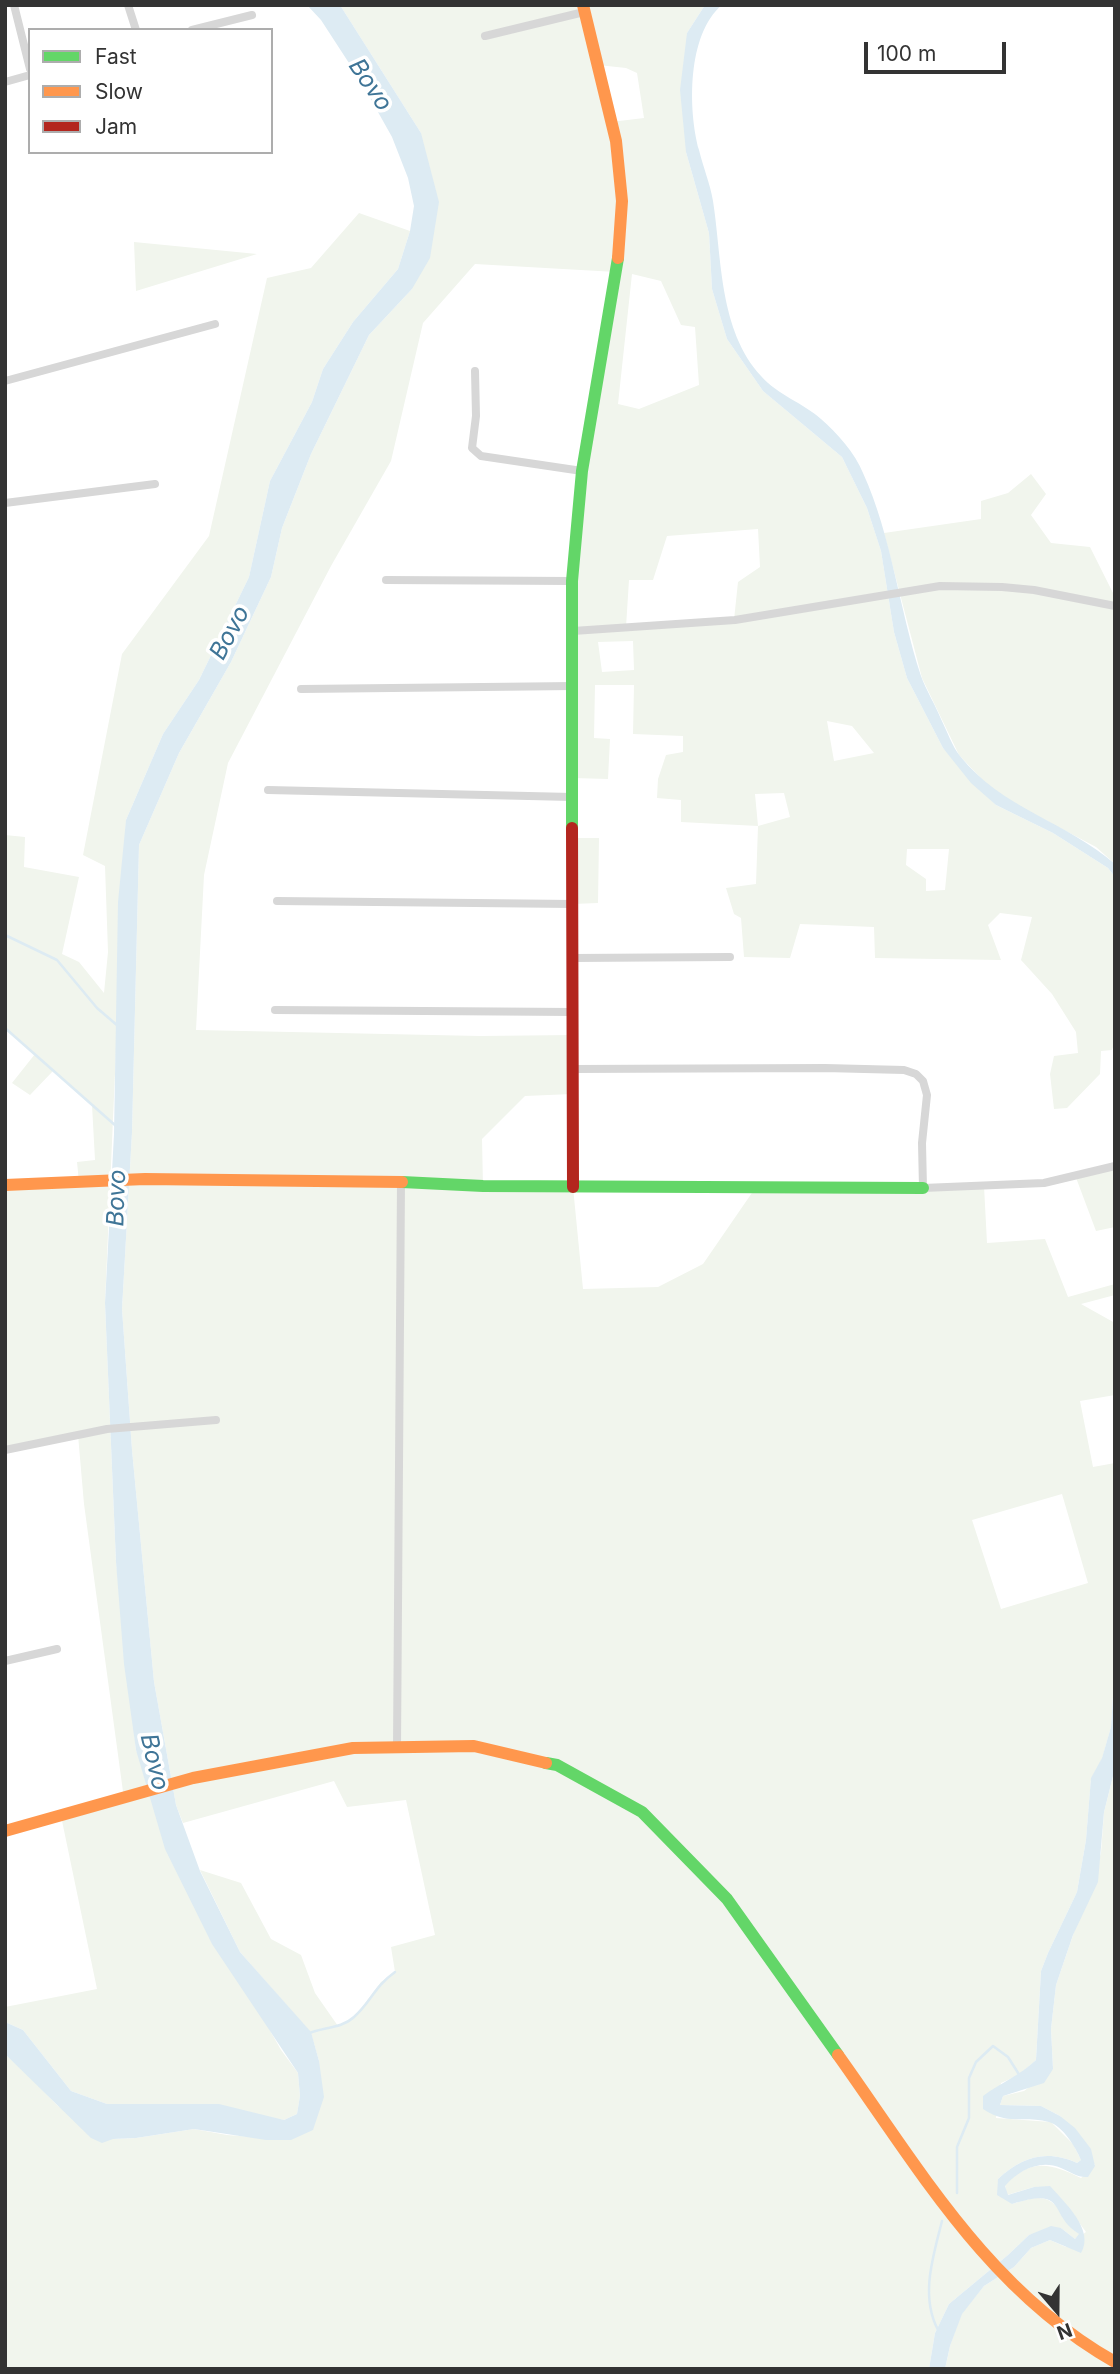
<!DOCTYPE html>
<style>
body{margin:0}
#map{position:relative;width:1120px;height:2374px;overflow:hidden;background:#fff;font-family:Inter,sans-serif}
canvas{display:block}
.frame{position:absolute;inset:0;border:7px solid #333;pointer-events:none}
.legend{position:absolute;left:28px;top:28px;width:245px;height:126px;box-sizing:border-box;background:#fff;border:2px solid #adadad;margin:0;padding:9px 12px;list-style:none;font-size:21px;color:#333}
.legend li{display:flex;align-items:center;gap:14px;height:35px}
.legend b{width:35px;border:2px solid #adadad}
.north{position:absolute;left:1022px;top:2276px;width:70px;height:70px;-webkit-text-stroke:5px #fff;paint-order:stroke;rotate:160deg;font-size:19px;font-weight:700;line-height:28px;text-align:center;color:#333}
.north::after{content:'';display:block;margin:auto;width:24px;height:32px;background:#333;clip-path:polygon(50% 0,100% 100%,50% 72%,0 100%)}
.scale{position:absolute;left:864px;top:42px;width:142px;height:32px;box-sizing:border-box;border:4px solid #333;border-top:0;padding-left:9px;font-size:21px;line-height:24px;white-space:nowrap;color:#333;-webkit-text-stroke:5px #fff;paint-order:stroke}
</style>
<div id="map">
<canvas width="1120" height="2374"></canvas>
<div class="frame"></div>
<ul class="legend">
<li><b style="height:9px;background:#63d668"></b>Fast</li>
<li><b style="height:9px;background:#ff974d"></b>Slow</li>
<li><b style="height:9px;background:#b3261e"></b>Jam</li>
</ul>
<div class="north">N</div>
<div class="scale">100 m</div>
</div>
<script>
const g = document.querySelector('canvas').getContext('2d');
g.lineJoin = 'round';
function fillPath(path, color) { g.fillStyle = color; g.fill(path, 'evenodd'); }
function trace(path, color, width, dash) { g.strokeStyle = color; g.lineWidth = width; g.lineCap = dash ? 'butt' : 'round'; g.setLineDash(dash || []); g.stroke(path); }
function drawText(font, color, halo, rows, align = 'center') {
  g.font = font + ' Inter,sans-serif'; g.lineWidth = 7; g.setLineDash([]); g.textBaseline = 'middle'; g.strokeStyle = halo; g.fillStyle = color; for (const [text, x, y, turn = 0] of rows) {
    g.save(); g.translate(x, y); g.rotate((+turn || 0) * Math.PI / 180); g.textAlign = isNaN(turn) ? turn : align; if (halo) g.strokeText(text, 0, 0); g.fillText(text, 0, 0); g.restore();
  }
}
fillPath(new Path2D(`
 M340,5H705L687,33L686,152L709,233L712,289L727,339L763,391L842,457L867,508L881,551L894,632L907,678L943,748L996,805L1053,833L1108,868L1115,877V1041L1112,1050L1101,1051L1100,1074L1067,1108L1054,1109L1050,1074L1054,1056L1078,1053L1076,1032L1052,994L1021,960L1032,917L1000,913L988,925L1001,960L875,958L874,927L800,924L790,958L744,957L741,918L734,914L726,888L756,884L758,826L681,822V800L657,798L658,779L666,755L683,752V736L633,734L634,685H595L594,738L610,739L608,779L573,778L572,581L616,272L475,264L423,323L391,461L331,566L228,763L204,875L196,1030L480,1036L573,1035L572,1094L525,1096L482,1139L483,1186L573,1187L583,1289L658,1287L703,1264L756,1187L984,1186L987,1243L1045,1239L1068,1297L1115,1284V1295L1081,1304L1115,1323V1395L1080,1401L1093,1467L1115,1463V1667L1111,1727L1102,1759L1091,1779L1086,1840L1077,1892L1048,1953L1041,1971L1036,2060L1019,2075L1001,2083L996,2118L1051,2122L1073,2144L1081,2160L1077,2163C1046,2149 1022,2157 998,2179L1012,2204C1037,2196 1049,2192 1065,2217C1069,2225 1072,2230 1080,2234L1075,2239L1061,2228L1029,2235L1008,2255L949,2304L935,2333L929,2369H5V2054L28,2075L58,2106L113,2139L136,2138L194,2129L227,2135L291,2140L319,2061L311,2033L240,1952L200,1870L241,1883L271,1939L301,1955L315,1993L338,2026L354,2018L381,1982L395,1972L391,1947L435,1935L406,1800L347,1807L334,1781L183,1823L176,1805L154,1682L132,1450L122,1309L132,1132L139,845L179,753L231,662L271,577L282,528L311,454L369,335L412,289L421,133ZM598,65L626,68L637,73L644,118L611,122ZM632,274L661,281L681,325L695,327L699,385L639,409L618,404ZM758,529L760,567L738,582L734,620L626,627L629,580H653L667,536ZM633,641L634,670L602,672L598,642ZM827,721L852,726L874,753L834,761ZM784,793L790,817L758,826L755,794ZM907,849H949L945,890L926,891V879L906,865ZM1062,1494L1088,1583L1001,1609L972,1520Z
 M359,213L410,231L398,269L353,322L323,369L312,402L270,481L249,577L199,680L163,734L126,820L105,1303L116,1562L136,1750L263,2018L281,2050L298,2073L300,2096L297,2114L284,2120L151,2105L107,2104L71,2091L23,2030L5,2022V2007L97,1989L61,1816L124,1799L84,1504L78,1435L5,1450V1185L79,1182L77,1162L95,1160L92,1105L53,1071L30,1095L12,1083L35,1054L5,1028V835L25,837L24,867L79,877L62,954L79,962L104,993L108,952L105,866L83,855L122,654L209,536L267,278L311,268Z
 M134,242L257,254L136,291Z
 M1031,474L1046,494L1031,515L1051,543L1090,547L1115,597V864L1096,847L1015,804L990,788L959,755L922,678L884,533L981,519V501L1008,493Z
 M573,838H599L598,903L573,904Z
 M1115,1166V1227L1096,1231L1075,1175Z
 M1115,1768V2369H945L950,2346L961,2314L984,2286L1014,2267L1031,2248L1050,2240L1066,2247L1086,2232L1064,2202L1034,2187L1007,2195L1005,2185C1030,2158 1051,2163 1081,2178L1095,2165L1060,2116L1041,2106L1000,2105L1003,2096L1024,2091L1053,2069L1051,2029L1056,1985L1101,1853L1104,1812Z`), '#f1f5ed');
fillPath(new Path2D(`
 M307,5H340L421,133L439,202L430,258L412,289L369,335L311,454L282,528L271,577L231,662L179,753L139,845L132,1132L122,1309L132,1450L154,1682L176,1805L200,1871L240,1952L311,2032L319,2061L324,2097L313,2130L291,2140H266L194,2129L136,2138L113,2139L102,2143L91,2138L5,2054V2022L23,2030L71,2091L107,2104H219L284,2120L297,2114L300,2096L298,2073L212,1944L165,1849L136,1750L124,1664L116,1562L105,1303L114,1134L118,902L126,820L163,734L199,680L249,577L270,481L312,402L323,369L353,322L398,269L410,231L414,206L408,178L392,137L360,80L321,20Z
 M705,5H722C687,34 688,110 699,150C703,167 710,183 713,201C722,259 719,330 761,376C778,395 803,403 821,419C837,433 855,453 863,473C892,537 899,609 921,676C926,690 935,704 941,719C947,731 952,746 960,756C1001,808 1067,822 1115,864V877L1108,868L1053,833L996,805L971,783L943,748L907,678L894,632L881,551L867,508L842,457L763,391L727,339L712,289L709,233L686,152L680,90L687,33Z
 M1115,1667V1768L1104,1812L1098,1882L1073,1935L1056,1985L1051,2029L1053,2069L1044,2083L1003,2096L1000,2105L1041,2106L1060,2116L1075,2128L1091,2149L1095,2166L1088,2177C1078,2178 1071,2172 1061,2168C1040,2159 1019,2170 1005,2186L1008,2195L1034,2187L1050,2186C1065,2203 1095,2230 1081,2253L1050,2240L1031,2248L1014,2267L984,2286L962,2314L950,2346L945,2369H929L935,2333L949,2304L1008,2255L1029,2235L1051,2226L1061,2228L1075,2239L1079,2234C1047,2214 1069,2186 1012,2204L997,2195L998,2179C1022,2157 1046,2149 1077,2163L1081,2160C1076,2148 1063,2126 1049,2122C1023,2115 1008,2126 983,2109V2096C1002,2082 1019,2076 1036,2060L1041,1971L1048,1953L1077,1892L1086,1840L1091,1778L1102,1758L1111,1727Z`), '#ddebf3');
trace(new Path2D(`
 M5,935L57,960L97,1008L118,1026
 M5,1028L116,1126
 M307,2034C322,2027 341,2029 354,2017C371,2002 374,1987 395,1972
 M957,2193V2147L969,2118V2078L976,2062L993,2046L1008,2057L1020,2076
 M938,2330C920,2296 933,2257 942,2221`), '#ddebf3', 2.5);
trace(new Path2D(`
 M14,5L30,69
 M128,5L136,30
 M192,30L252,15
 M485,36L584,12
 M5,82L30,75
 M475,371L476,416L472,448L481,456L582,471
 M5,381L215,324
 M5,503L155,484
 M386,580L572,581
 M573,631L735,620L940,586L1002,587L1034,590L1115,606
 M301,689L574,686
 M268,790L572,797
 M277,901L573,904
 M573,958L730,957
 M275,1010L573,1012
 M573,1069L825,1068L904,1070L916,1074L923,1081L927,1095L922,1143L923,1188L1044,1183L1115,1166
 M5,1450L107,1429L216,1420
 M5,1661L57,1649
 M397,1746L401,1182`), '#d7d7d7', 8);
trace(new Path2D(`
 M572,828V581L582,471L618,258
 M402,1182L483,1186L923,1188
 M546,1763L557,1765L642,1812L727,1899L838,2055`), '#63d668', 12);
trace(new Path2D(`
 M583,5L616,141L622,201L618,258
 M5,1185L145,1179L402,1182
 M5,1831L193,1778L353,1748L474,1746L546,1763
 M838,2055C920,2170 989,2291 1115,2362`), '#ff974d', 12);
trace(new Path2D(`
 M572,828L573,1187`), '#b3261e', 12);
drawText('italic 24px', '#3f7597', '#fff', [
 ["Bovo",370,85,56],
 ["Bovo",230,633,-62],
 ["Bovo",117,1198,-88],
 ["Bovo",154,1762,77]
]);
</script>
